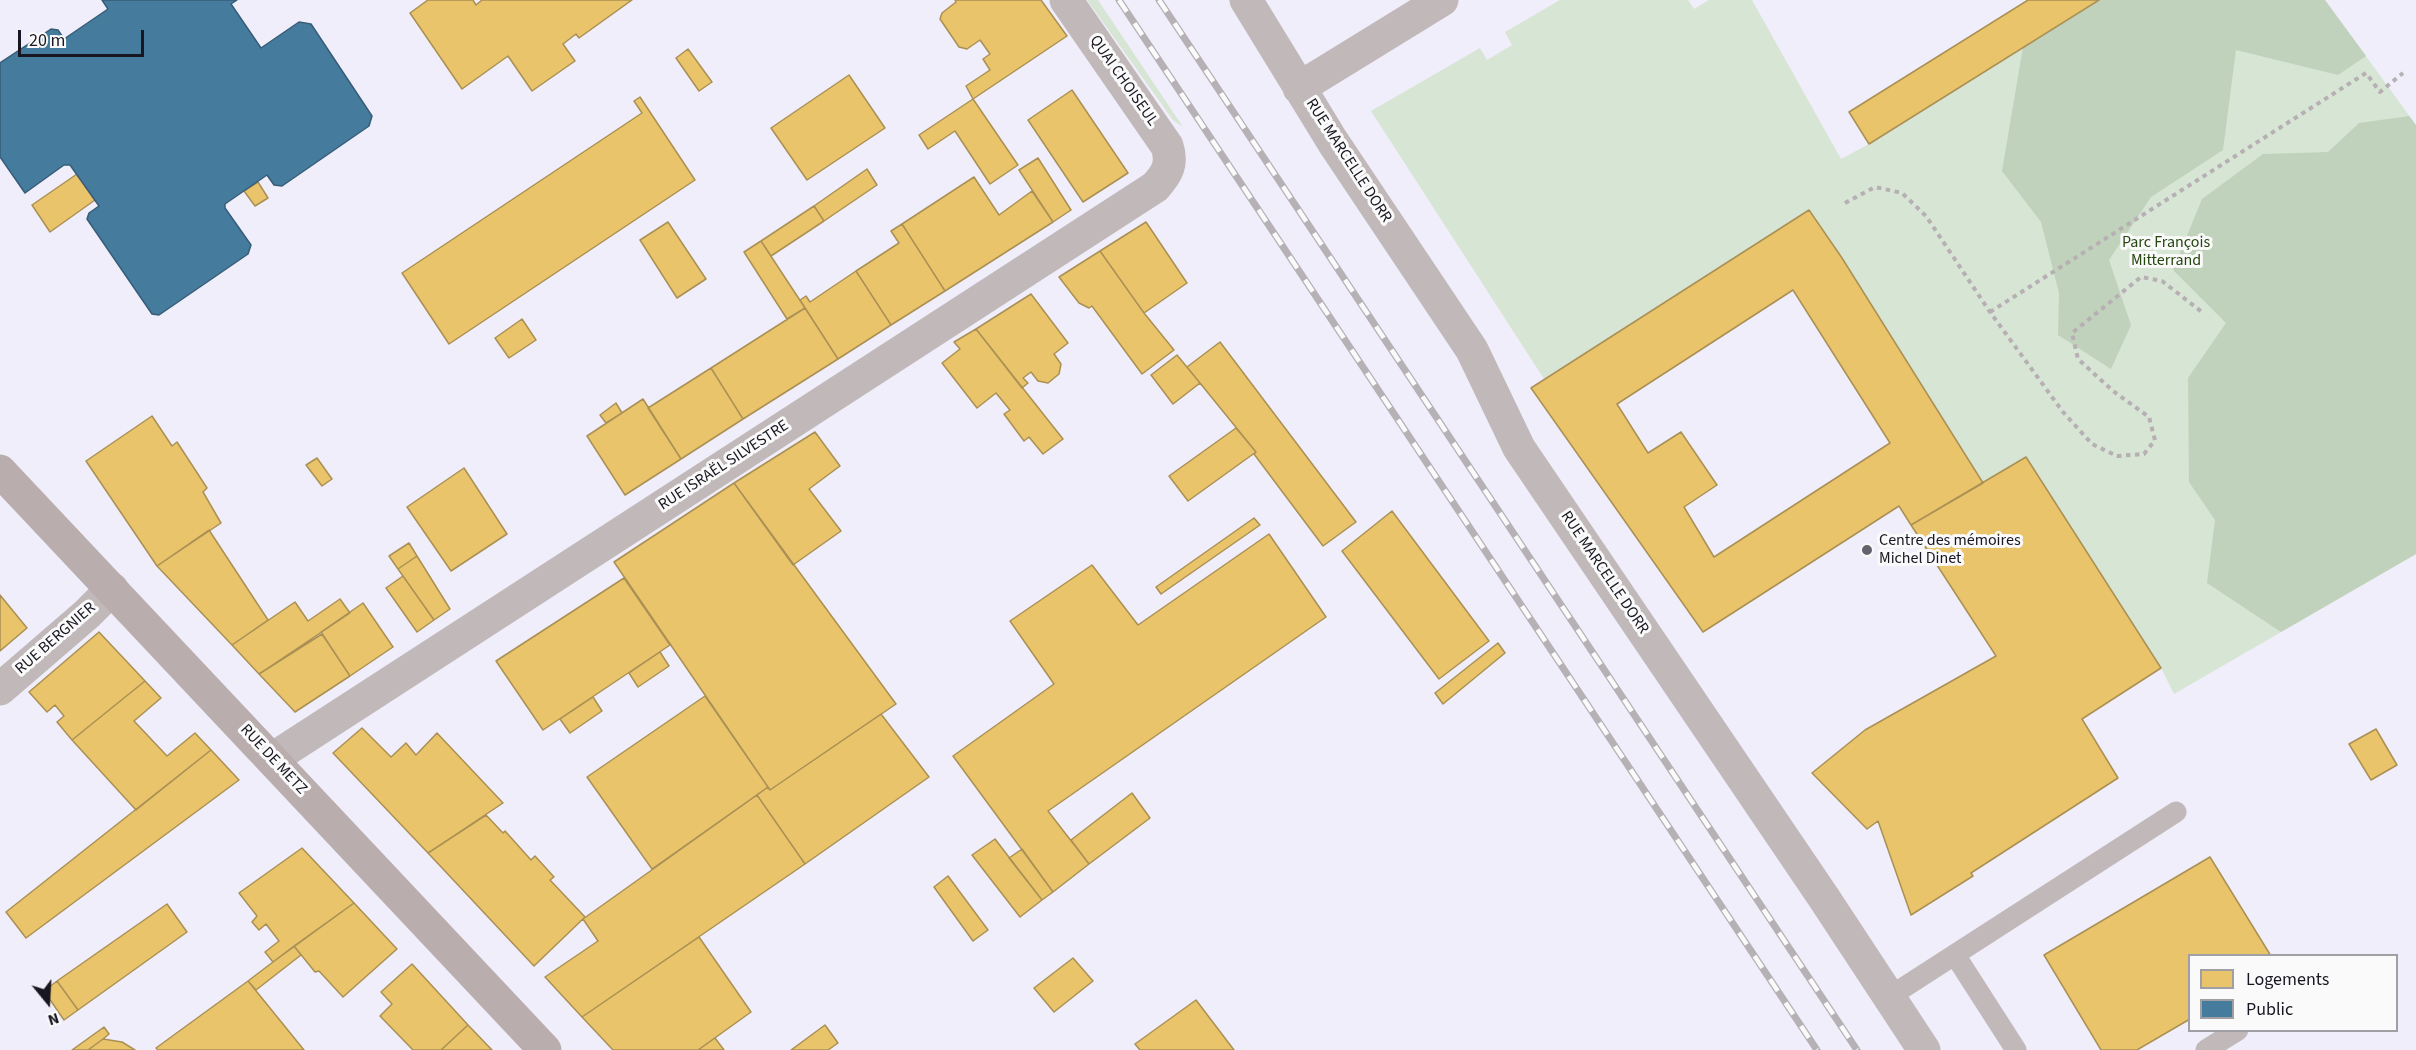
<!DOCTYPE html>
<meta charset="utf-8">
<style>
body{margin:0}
#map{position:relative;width:2416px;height:1050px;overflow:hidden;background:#f0eefa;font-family:"Source Sans 3",sans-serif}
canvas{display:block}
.legend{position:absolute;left:2188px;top:954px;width:210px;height:78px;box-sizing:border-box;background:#fafafa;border:2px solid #a09fa3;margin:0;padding:8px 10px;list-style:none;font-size:18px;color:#181621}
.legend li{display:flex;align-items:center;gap:12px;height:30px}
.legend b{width:30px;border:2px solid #a09fa3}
.north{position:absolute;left:18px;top:972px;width:60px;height:60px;-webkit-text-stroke:4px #fafafa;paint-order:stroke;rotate:162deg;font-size:16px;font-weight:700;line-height:24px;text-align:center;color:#181621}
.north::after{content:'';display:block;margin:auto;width:21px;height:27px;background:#181621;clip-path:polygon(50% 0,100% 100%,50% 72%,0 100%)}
.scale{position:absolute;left:18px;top:30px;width:126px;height:27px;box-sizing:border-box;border:3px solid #181621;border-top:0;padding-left:8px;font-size:18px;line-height:21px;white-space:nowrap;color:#181621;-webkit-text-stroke:4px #fafafa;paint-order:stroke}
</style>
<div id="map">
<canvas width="2416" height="1050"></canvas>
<ul class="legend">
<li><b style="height:16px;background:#e9c46a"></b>Logements</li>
<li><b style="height:16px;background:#457b9d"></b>Public</li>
</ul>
<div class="north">N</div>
<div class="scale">20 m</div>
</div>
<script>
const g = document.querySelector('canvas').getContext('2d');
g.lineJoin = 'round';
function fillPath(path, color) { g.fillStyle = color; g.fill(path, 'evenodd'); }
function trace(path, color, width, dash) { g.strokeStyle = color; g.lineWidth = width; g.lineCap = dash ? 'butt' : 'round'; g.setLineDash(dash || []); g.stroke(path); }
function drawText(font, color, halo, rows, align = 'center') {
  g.font = font + ' "Source Sans 3",sans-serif'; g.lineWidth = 6; g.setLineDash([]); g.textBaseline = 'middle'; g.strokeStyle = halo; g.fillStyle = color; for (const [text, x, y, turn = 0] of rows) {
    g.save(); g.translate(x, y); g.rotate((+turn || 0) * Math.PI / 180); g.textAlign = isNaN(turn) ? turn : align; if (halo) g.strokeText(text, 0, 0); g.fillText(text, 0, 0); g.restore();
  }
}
fillPath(new Path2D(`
 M1087,0H1098L1183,127L1173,120Z
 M1560,0H1688L1694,9L1709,0H1752L1841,159L1869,144L2099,0H2325L2416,125V554L2174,694L2161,668L2026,457L1983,483L1842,258L1809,210L1544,379L1371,111L1480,48L1487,60L1512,45L1505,32Z`), '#d7e5d4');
fillPath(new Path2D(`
 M2099,0H2325L2366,56L2338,75L2236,50L2223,150L2151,197L2109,260L2131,325L2111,369L2058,335L2059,293L2041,222L2002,171L2023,47Z
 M2409,116L2416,125V554L2281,632L2207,583L2215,520L2189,482L2188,378L2226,323L2173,270L2202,199L2263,154L2328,152L2359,123Z`), '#c0d2bb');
const homes = new Path2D(`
 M428,0H473L476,5L482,0H632L579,38L576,34L563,44L575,61L532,91L508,56L462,89L410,13Z
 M955,0H1041L1067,36L973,99L966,86L990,70L983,59L990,54L980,40L967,49L959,47L940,19L942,13L956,2Z
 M2028,0H2099L1869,144L1849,112Z
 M688,49L712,82L699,91L676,58Z
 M849,75L885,128L807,180L771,128Z
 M1072,90L1128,173L1083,202L1028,120Z
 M640,97L695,180L449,344L402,273L642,113L634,101Z
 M973,99L1018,165L990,184L955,131L928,149L919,135Z
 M1038,158L1071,210L1053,222L1019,170Z
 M867,169L877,185L824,221L814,206Z
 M77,174L95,200L50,232L32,205Z
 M974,177L999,215L1032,191L1053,222L945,291L902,224Z
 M258,182L268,198L255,206L244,191Z
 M814,206L824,221L771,256L761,241Z
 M1809,210L1842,258L1983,483L1911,525L1899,506L1703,632L1531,388ZM1793,290L1890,443L1714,557L1684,507L1717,485L1681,432L1648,453L1617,404Z
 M668,222L706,279L677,298L640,240Z
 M1146,222L1187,283L1144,313L1100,251Z
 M902,224L945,291L891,325L856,271L899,243L891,231Z
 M761,241L805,308L787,319L744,252Z
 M1100,251L1144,313L1174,350L1142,374L1092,306L1089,308L1079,303L1059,277Z
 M856,271L891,325L838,359L800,300L806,296L810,302Z
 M1031,294L1068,343L1054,354L1061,364L1059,374L1048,383L1038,381L1031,372L1023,378L1028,383L1022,388L976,329Z
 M805,308L838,359L743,419L711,368Z
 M522,319L536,340L509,358L495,338Z
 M976,329L1063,439L1043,454L1029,437L1024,441L1004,414L1010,410L996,393L977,408L942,363L960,349L954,342Z
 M1220,342L1356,522L1323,546L1254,454L1256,452L1187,367Z
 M1177,355L1200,383L1173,404L1151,375Z
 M711,368L743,419L681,459L648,408Z
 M643,399L681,459L625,495L587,436Z
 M616,403L622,413L606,423L600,415Z
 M152,416L172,446L177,442L207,488L203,492L221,523L157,566L86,461Z
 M1236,428L1256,452L1188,501L1169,476Z
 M815,432L840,466L809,489L841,531L793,565L734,483Z
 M2026,457L2161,668L2082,719L2118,778L1971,873L1973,876L1911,915L1878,821L1867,829L1812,773L1865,730L1996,656L1911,525Z
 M317,458L332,479L322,486L306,465Z
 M464,468L507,534L451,571L407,507Z
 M734,483L896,704L770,790L614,562Z
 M1392,511L1489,641L1439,679L1342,551Z
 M1254,518L1260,525L1161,594L1156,587Z
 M209,530L268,620L232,645L157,566Z
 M1269,534L1326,617L1048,811L1089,864L1053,892L953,756L1054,684L1010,621L1092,565L1138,625Z
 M409,543L417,556L398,569L389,556Z
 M417,556L450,609L434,620L398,569Z
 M403,576L434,620L417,632L386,588Z
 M624,578L670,645L543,730L496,661Z
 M0,595L27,628L0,651Z
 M340,599L350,613L259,674L232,645L295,602L308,621Z
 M363,603L393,647L350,676L321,632Z
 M99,632L145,681L72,740L57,722L64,716L55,705L47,712L29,692Z
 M322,634L350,676L295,712L259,674Z
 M1498,643L1505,653L1443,704L1435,693Z
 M660,652L669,666L638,687L629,673Z
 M145,681L161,698L134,721L167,756L195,733L211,750L136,810L72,740Z
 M705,696L768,787L652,869L587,777Z
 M593,697L602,711L570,733L560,719Z
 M881,714L929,777L805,864L757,795L768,787L770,790Z
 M362,728L391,757L406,743L416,755L437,733L503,803L428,853L333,753Z
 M2376,729L2397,765L2371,780L2349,744Z
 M211,750L239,780L26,938L6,912Z
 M1132,793L1150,818L1089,864L1071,840Z
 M757,795L805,864L582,1017L545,977L598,941L583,919Z
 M486,815L503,833L505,831L531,860L535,856L554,877L550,880L585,917L534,966L428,853Z
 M995,839L1042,900L1020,917L972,855Z
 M302,848L354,903L273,962L265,952L279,941L266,924L259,930L252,922L257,916L239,893Z
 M1022,849L1053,892L1042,900L1009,858Z
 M2210,857L2271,956H2190V1019L2137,1050H2101L2044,955Z
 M948,876L988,930L973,941L934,887Z
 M354,903L397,949L343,997L319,971L315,972L294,946Z
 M167,904L187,932L78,1010L57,981Z
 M699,937L751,1012L698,1050H613L582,1017Z
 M294,946L301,955L256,990L248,981Z
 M1073,958L1093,981L1054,1012L1034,988Z
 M412,964L468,1025L441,1050H413L380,1016L392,1004L381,992Z
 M57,981L78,1010L64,1020L44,991Z
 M248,981L304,1050H158L156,1048Z
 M1196,1000L1234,1050H1140L1135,1044Z
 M468,1025L492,1050H441Z
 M825,1025L838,1043L828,1050H791Z
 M104,1027L109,1034L103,1039L88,1050H72Z
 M715,1038L724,1050H698Z
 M103,1039L122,1042L135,1050H88Z`);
fillPath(homes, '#e9c46a');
trace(homes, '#aa9054', 1.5);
const public = new Path2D(`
 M102,0H237L231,4L261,48L299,22L311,24L372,116L369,126L282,186L274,185L267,175L225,204V208L251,245L248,254L159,315L152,314L87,219L89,213L99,206L70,165H64L25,193L0,157V63L51,29L58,30L64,39L108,9Z`);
fillPath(public, '#457b9d');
trace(public, '#385d78', 1.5);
trace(new Path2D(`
 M1845,203L1875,187L1902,193L1926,216L1990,312L2063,412L2092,444L2117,456L2144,454L2155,440L2149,417L2113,391L2078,359L2072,333L2141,277L2162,281L2202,312
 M1990,312L2366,73L2380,92L2403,73`), '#b6afb3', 4, [4.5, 4.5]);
trace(new Path2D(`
 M1955,955L2016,1050
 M1889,997L2176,812
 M2206,1050L2238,1030`), '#c1b8b9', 21);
trace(new Path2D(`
 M1246,0L1333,142L1472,350L1519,448L1824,898L1924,1050
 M1299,88L1442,0
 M0,689L87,614L112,589
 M272,759L1155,187C1167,174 1173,164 1167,146L1066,0`), '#c1b8b9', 33);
trace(new Path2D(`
 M0,471L545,1050`), '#b9adae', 33);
const rail = new Path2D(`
 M1119,0L1817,1050
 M1159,0L1857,1050`);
trace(rail, '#b6b1b5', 7);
trace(rail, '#fafafa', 4.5, [14]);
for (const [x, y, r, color] of [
 [1867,550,6,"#64626d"]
]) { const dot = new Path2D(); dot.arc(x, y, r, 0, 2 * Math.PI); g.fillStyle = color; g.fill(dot); trace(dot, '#fafafa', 2); }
drawText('16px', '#181621', '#fafafa', [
 ["QUAI CHOISEUL",1123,81,55],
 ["RUE MARCELLE DORR",1348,161,57],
 ["RUE ISRAËL SILVESTRE",724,466,-33],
 ["RUE MARCELLE DORR",1604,573,56],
 ["RUE BERGNIER",56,639,-41],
 ["RUE DE METZ",273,760,47]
]);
drawText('16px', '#25460e', '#fafafa', [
 ["Parc François",2166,243],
 ["Mitterrand",2166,261]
]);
drawText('16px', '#181621', '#fafafa', [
 ["Centre des mémoires",1879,541],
 ["Michel Dinet",1879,559]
], 'left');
</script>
